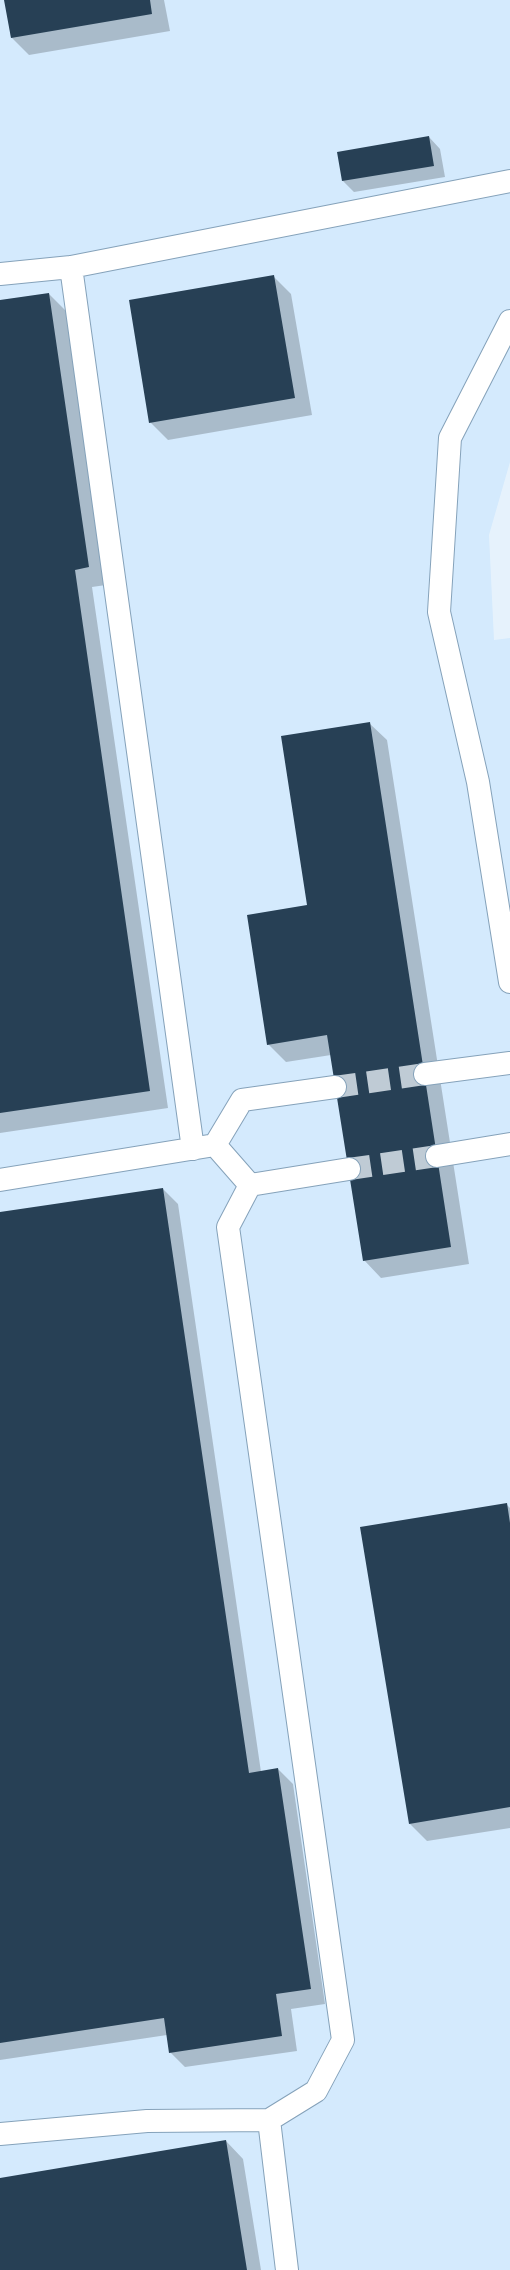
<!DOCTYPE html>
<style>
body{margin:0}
canvas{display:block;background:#e6f2fc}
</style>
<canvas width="510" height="2270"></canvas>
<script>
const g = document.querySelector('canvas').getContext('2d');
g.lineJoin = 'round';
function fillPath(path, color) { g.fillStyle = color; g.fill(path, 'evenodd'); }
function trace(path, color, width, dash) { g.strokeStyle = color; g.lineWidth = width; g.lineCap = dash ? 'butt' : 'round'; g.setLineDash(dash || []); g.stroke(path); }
fillPath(new Path2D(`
 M0,0H510V462L489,535L494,640L510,638V2270H0Z`), '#d4eafd');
fillPath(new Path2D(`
 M5,0H164L170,31L29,55L11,37Z
 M429,137L440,149L445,177L354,192L343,181L338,153Z
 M273,276L291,294L312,415L168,440L150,422Z
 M49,294L66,311L106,585L92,587L168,1108L0,1133V301Z
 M369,723L387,740L469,1264L381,1278L364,1260L331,1055L286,1062L268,1044L309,906Z
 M163,1189L178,1204L261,1772L278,1769L293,1784L325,2004L291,2009L297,2051L185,2067L170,2052L167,2035L0,2060V1213Z
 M506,1504L510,1508V1828L427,1841L410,1824Z
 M226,2141L243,2159L261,2270H0V2179Z`), '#0003');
fillPath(new Path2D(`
 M4,0H150L152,14L11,38Z
 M429,136L434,166L342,181L337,152Z
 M274,275L295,398L149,423L129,300Z
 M49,293L89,567L75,570L150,1091L0,1113V300Z
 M370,722L451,1247L363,1261L327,1035L267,1045L247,915L307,905L281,736Z
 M163,1188L249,1773L278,1768L311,1989L276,1994L282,2036L169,2053L164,2018L0,2043V1212Z
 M507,1503L510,1523V1807L409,1824L360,1527Z
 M226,2140L247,2270H0V2178Z`), '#274055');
trace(new Path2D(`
 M335,1087L425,1074
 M349,1169L437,1156`), '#bfcbd5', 22, [22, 11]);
const minor = new Path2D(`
 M71,267L193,1149
 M0,274L71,267L510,181
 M510,321L450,438L439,612L478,782L510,982
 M425,1074L510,1063
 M437,1156L510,1144
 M0,1180L215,1145L242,1100L335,1087
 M250,1185L349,1169
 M269,2120L287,2270
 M0,2134L147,2121L269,2120L316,2091L343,2040L228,1227L250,1185L215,1145`);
trace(minor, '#85a2ba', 24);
trace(minor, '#fff', 22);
</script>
